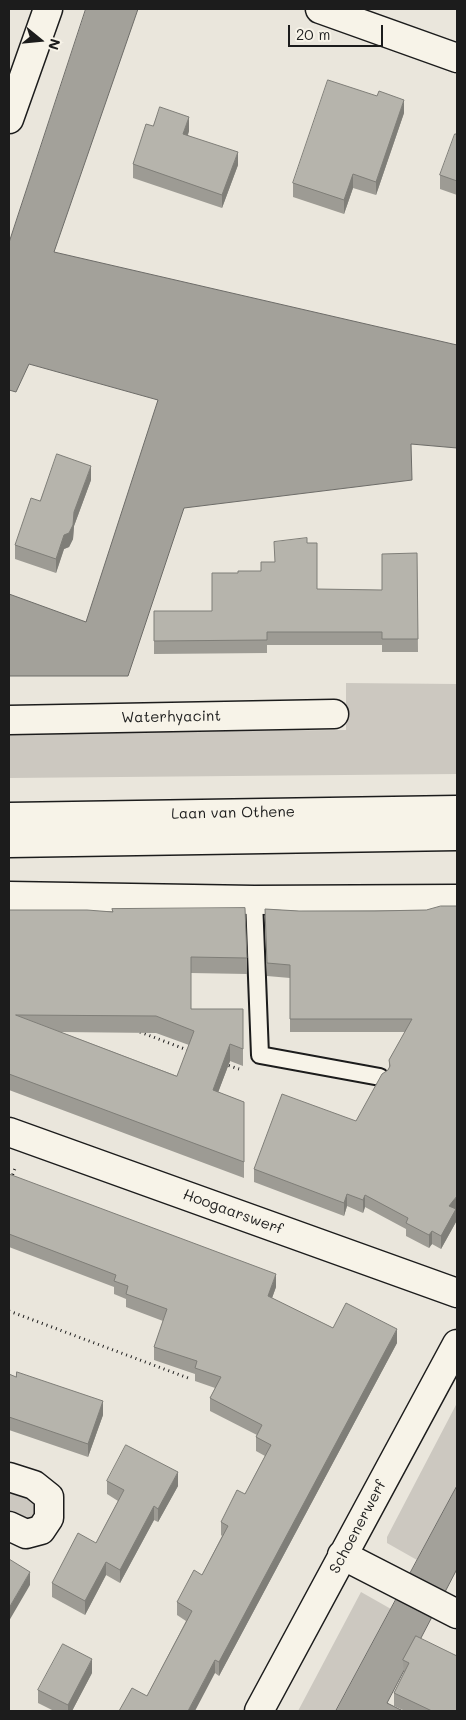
<!DOCTYPE html>
<style>
body{margin:0}
#map{position:relative;width:466px;height:1720px;overflow:hidden;background:#eae6dc;font-family:Mali,sans-serif}
canvas{display:block}
.frame{position:absolute;inset:0;border:10px solid #1c1c1c;pointer-events:none}
.north{position:absolute;left:15px;top:15px;width:50px;height:50px;-webkit-text-stroke:4px #f7f3e8;paint-order:stroke;rotate:107deg;font-size:14px;font-weight:700;line-height:20px;text-align:center;color:#1c1c1c}
.north::after{content:'';display:block;margin:auto;width:18px;height:22px;background:#1c1c1c;clip-path:polygon(50% 0,100% 100%,50% 72%,0 100%)}
.scale{position:absolute;left:288px;top:25px;width:95px;height:22px;box-sizing:border-box;border:2px solid #1c1c1c;border-top:0;padding-left:6px;font-size:15px;line-height:18px;white-space:nowrap;color:#1c1c1c;-webkit-text-stroke:4px #f7f3e8;paint-order:stroke}
</style>
<div id="map">
<canvas width="466" height="1720"></canvas>
<div class="frame"></div>
<div class="north">N</div>
<div class="scale">20 m</div>
</div>
<script>
const g = document.querySelector('canvas').getContext('2d');
g.lineJoin = 'round';
function fillPath(path, color) { g.fillStyle = color; g.fill(path, 'evenodd'); }
function trace(path, color, width, dash) { g.strokeStyle = color; g.lineWidth = width; g.lineCap = dash ? 'butt' : 'round'; g.setLineDash(dash || []); g.stroke(path); }
function drawText(font, color, halo, rows, align = 'center') {
  g.font = font + ' Mali,sans-serif'; g.lineWidth = 5; g.setLineDash([]); g.textBaseline = 'middle'; g.strokeStyle = halo; g.fillStyle = color; for (const [text, x, y, turn = 0] of rows) {
    g.save(); g.translate(x, y); g.rotate((+turn || 0) * Math.PI / 180); g.textAlign = isNaN(turn) ? turn : align; if (halo) g.strokeText(text, 0, 0); g.fillText(text, 0, 0); g.restore();
  }
}
fillPath(new Path2D(`
 M346,683L457,684V774L9,778V732L346,730Z
 M457,1403V1486L417,1560L387,1543V1537Z
 M9,1489L32,1497L39,1504L38,1515L32,1521L9,1514Z
 M361,1592L391,1609L336,1711H298Z`), '#ccc8c0');
const water = new Path2D(`
 M86,9H138L54,252L457,345V448L411,444L412,480L184,508L128,676H9V594L86,622L158,400L29,364L16,392L9,390V243Z
 M457,1486V1569L387,1703L403,1711H336Z`);
fillPath(water, '#a3a19a');
trace(water, '#6d6c68', 1);
const service = new Path2D(`
 M254,900L260,1055L380,1077`);
const minor = new Path2D(`
 M320,9L457,58
 M9,119L48,9
 M9,720L334,714
 M9,896L254,900L457,899
 M9,1132L457,1293
 M9,1477L34,1485L49,1497V1518L41,1530L26,1534L9,1526
 M342,1555L457,1614
 M259,1711L457,1344`);
const tertiary = new Path2D(`
 M9,817L457,810
 M9,843L457,836`);
trace(service, '#1c1c1c', 20);
trace(minor, '#1c1c1c', 31);
trace(tertiary, '#1c1c1c', 31);
trace(new Path2D(`
 M140,1032L190,1051
 M224,1064L239,1069
 M9,1184L16,1166
 M9,1311L188,1378`), '#1c1c1c', 3, [1, 4]);
trace(service, '#f7f3e8', 16);
trace(minor, '#f7f3e8', 28);
trace(tertiary, '#f7f3e8', 28);
fillPath(new Path2D(`
 M377,96L404,113L376,195L353,188L344,214L293,197V183Z
 M153,126L189,131L188,135L238,165L222,208L133,178V164Z
 M457,134V195L440,189V175Z
 M91,480L74,526L73,539L69,547L64,549L56,573L15,559V545L40,501Z
 M307,543L317,589L382,590L417,553L418,652H382V645H267V653L154,654V611H212L238,573L261,571Z
 M112,909L247,958V974L191,973V1009H243V1066L230,1061L218,1092L244,1102V1178L9,1090V910L112,912ZM60,1032L156,1033L189,1045L177,1076Z
 M265,909L299,911L426,910L456,1210V1222L441,1249L432,1244L429,1248L406,1236V1229L365,1207L363,1213L347,1206L344,1216L254,1182V1169L356,1121L388,1070L389,1068V1060L405,1032H290V978L267,976Z
 M9,1174L276,1287L272,1298L333,1328L397,1343L219,1676L215,1673L147,1696L186,1621L177,1615V1602L202,1575L222,1536L221,1535V1522L245,1494L265,1456L256,1451V1437L257,1435L210,1411V1398L215,1388L195,1381V1374L154,1360V1347L163,1321L126,1307V1299L114,1294V1287L9,1247Z
 M9,1374L103,1415L88,1457L9,1430Z
 M107,1481L178,1486L158,1522L154,1520L120,1583L106,1575L85,1615L52,1597V1583L96,1543L118,1501L107,1494Z
 M457,1656V1711H405L394,1706V1693L404,1674L403,1660Z
 M92,1673L72,1711H54L38,1703V1690Z`), '#9d9b94');
fillPath(new Path2D(`
 M404,100V113L376,195V182Z
 M189,117V131L183,147V134Z
 M238,152V165L222,208V195Z
 M353,174V188L344,214V200Z
 M91,466V480L74,526L73,539L69,547L64,549L56,573V559L64,535L74,512Z
 M230,1044V1061L213,1106V1090Z
 M347,1194V1206L344,1216V1203Z
 M365,1195V1207L363,1213V1200Z
 M457,1196V1208L456,1210V1222L441,1249V1236L449,1206Z
 M432,1231V1244L429,1248V1235Z
 M276,1274V1287L268,1309V1296Z
 M397,1329V1343L219,1676V1662Z
 M103,1401V1415L88,1457V1444Z
 M178,1472V1486L158,1522V1509Z
 M154,1506V1520L120,1583V1570Z
 M106,1562V1575L85,1615V1601Z
 M30,1572V1585L9,1621V1608Z
 M92,1659V1673L72,1711H68V1705Z
 M215,1660V1673L195,1711H188Z`), '#7f7e78');
const building = new Path2D(`
 M328,80L377,96L379,91L404,100L376,182L353,174L344,200L293,183Z
 M160,107L189,117L183,134L238,152L222,195L133,164L146,124L153,126Z
 M455,134H457V181L440,175Z
 M57,454L91,466L74,512L73,525L69,533L64,535L56,559L15,545L31,498L40,501Z
 M307,538V543H317V589L382,590V554L417,553L418,639H382V632H267V640L154,641V611H212V573H238V571H261V562H275L274,542Z
 M441,906H457V1196L449,1206L456,1209L441,1236L432,1231L429,1235L406,1223L408,1218L365,1195L363,1200L347,1194L344,1203L254,1169L282,1094L356,1121L382,1074L388,1070L390,1066L389,1060L412,1019H290V965L267,963L265,909L299,911H375L426,910Z
 M245,908L247,958L191,957V1009H243V1049L230,1044L213,1090L244,1102V1162L9,1074V910H87L113,912L112,909ZM16,1015L156,1016L194,1031L177,1076Z
 M9,1174L276,1274L268,1296L333,1328L346,1303L397,1329L219,1662L215,1660L188,1711H119L132,1688L147,1696L192,1611L177,1602L194,1570L202,1575L228,1526L221,1522L237,1490L245,1494L271,1445L256,1437L262,1425L210,1398L221,1377L195,1368L197,1361L154,1347L167,1309L126,1294L128,1286L114,1281L116,1275L9,1234Z
 M17,1372L103,1401L88,1444L9,1417V1374L16,1377Z
 M126,1445L178,1472L158,1509L154,1506L120,1570L106,1562L85,1601L52,1583L78,1533L96,1543L124,1490L107,1481Z
 M9,1559L30,1572L9,1608Z
 M416,1636L457,1656V1711H432L394,1693L409,1663L403,1660Z
 M63,1644L92,1659L68,1705L38,1690Z`);
fillPath(building, '#b6b4ac');
trace(building, '#7f7e78', 1);
drawText('15px', '#1c1c1c', '#f7f3e8', [
 ["Waterhyacint",171,717,-1],
 ["Laan van Othene",233,813,-1],
 ["Hoogaarswerf",233,1212,20],
 ["Schoenerwerf",358,1527,-62]
]);
</script>
